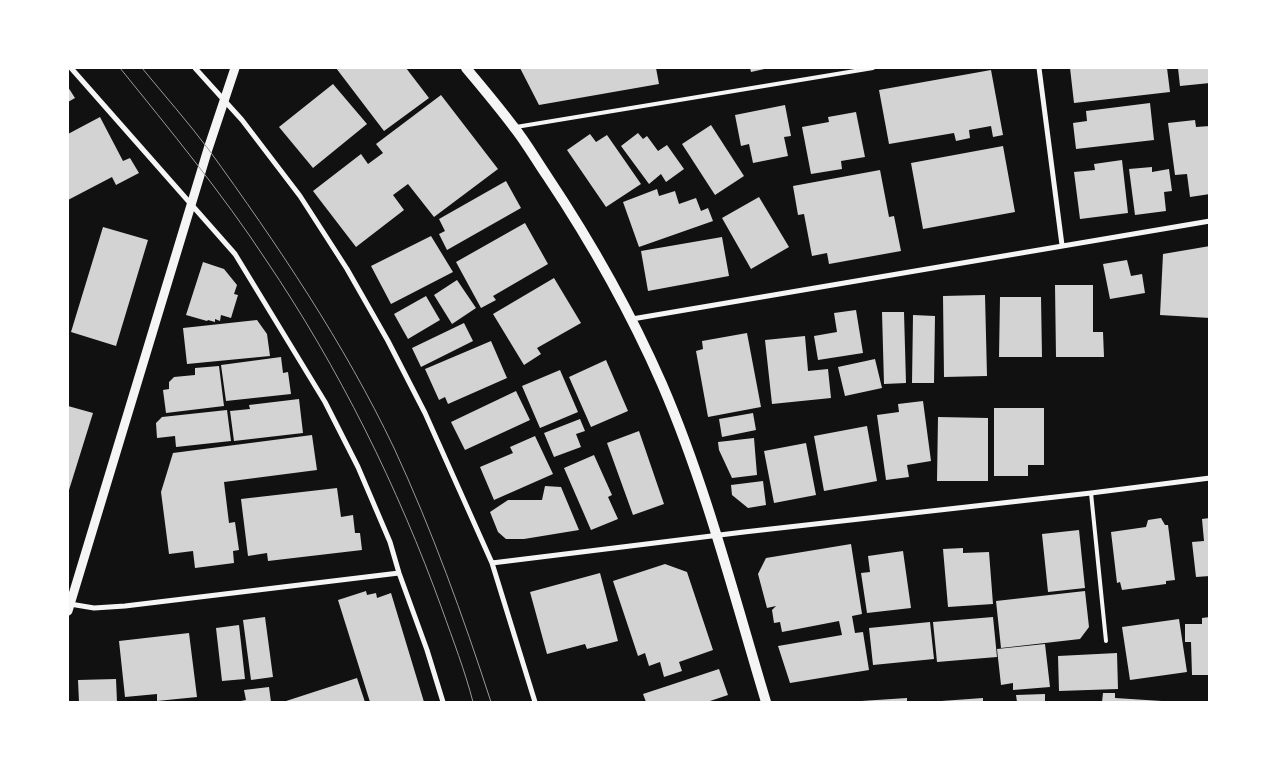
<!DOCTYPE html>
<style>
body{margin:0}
#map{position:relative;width:1277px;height:770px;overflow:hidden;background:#111;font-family:Mulish,sans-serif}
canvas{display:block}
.frame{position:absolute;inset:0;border:69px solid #fff;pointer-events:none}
</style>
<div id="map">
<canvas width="1277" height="770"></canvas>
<div class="frame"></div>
</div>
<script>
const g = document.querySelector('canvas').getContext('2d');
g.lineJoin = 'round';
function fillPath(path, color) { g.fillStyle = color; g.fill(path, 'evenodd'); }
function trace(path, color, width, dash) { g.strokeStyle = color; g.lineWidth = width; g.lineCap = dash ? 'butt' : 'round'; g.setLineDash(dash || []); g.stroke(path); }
fillPath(new Path2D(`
 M336,68H406L429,98L384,131Z
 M520,68H656L659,84L539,105Z
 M750,68H769L751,72Z
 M1070,68H1167L1170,92L1074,103Z
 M1178,68H1210V83L1180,86Z
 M991,70L1003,135L993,137L991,126L969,130L970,138L956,141L954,133L889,144L879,90Z
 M333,84L367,124L313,168L279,127Z
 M68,87L75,98L68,102Z
 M441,95L498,169L434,217L408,184L393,195L404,210L356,247L313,191L361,154L368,164L383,153L376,144Z
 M1150,103L1154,140L1076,149L1073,123L1087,121L1086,111Z
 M785,105L791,136L784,137L788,156L753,163L749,144L741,146L735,115Z
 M856,112L865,157L841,161L842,169L811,174L802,127L829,122L828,117Z
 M100,117L123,161L130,158L139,173L116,185L112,177L68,200V134Z
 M1195,120L1196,127L1210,126V194L1190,197L1187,174L1175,175L1168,123Z
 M711,125L744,176L715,195L682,144Z
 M638,133L643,139L647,136L658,151L667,145L684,169L666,182L661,174L649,184L621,146Z
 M590,134L596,142L607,135L641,184L606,207L567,150Z
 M1003,146L1015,212L923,229L911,163Z
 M1122,160L1128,213L1080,219L1074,172L1095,170L1094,164Z
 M1152,167V172L1169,169L1172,191L1164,192L1166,211L1135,215L1129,169Z
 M880,170L889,217L894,216L901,251L829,264L827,253L812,256L804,214L798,215L793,186Z
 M506,181L521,208L447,250L439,234L445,231L439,219Z
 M657,189L659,196L675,191L679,204L696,198L701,211L708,208L713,221L639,247L623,202Z
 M759,197L789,247L751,269L722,218Z
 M525,223L548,264L493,296L496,300L481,308L456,262Z
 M103,227L148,240L116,346L71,332Z
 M431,236L453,272L391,304L371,266Z
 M722,237L729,276L648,291L641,251Z
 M1210,246V318L1160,315L1163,254Z
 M1127,260L1131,276L1142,274L1145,293L1110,299L1103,264Z
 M203,262L224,269L237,285L234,294L238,295L231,318L221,315L220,321L215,319V322L208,320L207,321L186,315Z
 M554,278L581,323L537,348L541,354L524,365L493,314Z
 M457,280L476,308L452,324L434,295Z
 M1055,285H1093V332H1103L1104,357H1056Z
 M985,295L987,376L944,377L943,296Z
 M426,296L440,320L408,339L394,314Z
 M1000,297H1041L1042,357H999Z
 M856,310L863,353L818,360L814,336L837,332L834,313Z
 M882,312H904L906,383L884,384Z
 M913,315L935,316L934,383H912Z
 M257,320L267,334L270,356L187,364L183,328Z
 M464,323L473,341L421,367L412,348Z
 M747,333L761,407L708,417L696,351L703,349L702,341Z
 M805,336L808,371L828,369L831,398L772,404L765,340Z
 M491,341L507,378L448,404L445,397L439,400L425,369Z
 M281,357L283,373L288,372L291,394L226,401L221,365Z
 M875,359L882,388L845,396L838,367Z
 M606,360L628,411L591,427L569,377Z
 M219,366L224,406L166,413L163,390L169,389V382L174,377L195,375V368Z
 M560,370L578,412L540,428L522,386Z
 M516,391L530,420L465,450L451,422Z
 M299,399L303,433L234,441L230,411L250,409L249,405Z
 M923,401L931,461L907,465L909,477L886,480L877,415L899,412L898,404Z
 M68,406L93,413L69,490L68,489Z
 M994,408H1044V465H1028V476H994Z
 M227,410L231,441L176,447L175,436L157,438L156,423L162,417Z
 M753,413L756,430L722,437L719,419Z
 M938,417L988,418V481H937Z
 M580,419L585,431L576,434L581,447L554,457L544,433Z
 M867,426L877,481L824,491L814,436Z
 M639,431L664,504L633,515L607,443Z
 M312,435L317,470L224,482L229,523L235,522L239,550L233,551L234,563L195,568L193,551L169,554L161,492L173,453Z
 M535,436L553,474L494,500L480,467L513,453L510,447Z
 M754,438L757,475L732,478L719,450L718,442Z
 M806,443L816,495L774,503L764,451Z
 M594,455L612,495L608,497L618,519L591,530L564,468Z
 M763,481L766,505L748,508L732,495L731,485Z
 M545,486L561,487L579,530L524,539H506L498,532L490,512L508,500H542Z
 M337,488L341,517L353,515L355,533H360L362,550L268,561L267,553L248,556L241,499Z
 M1161,518L1165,525H1168L1175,580L1166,581V584L1122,590L1120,582L1117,583L1111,532L1146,527L1148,520Z
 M1210,518V576L1196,577L1192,542L1204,541L1202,519Z
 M1079,530L1085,588L1048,592L1042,534Z
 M851,544L862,614L852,616L855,633L863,632L869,670L790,683L778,646L842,635L847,640L842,635L839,621L782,632L780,622L774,623L772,610L776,606L767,608L758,574L766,558Z
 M963,548V553L989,552L993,604L948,607L943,549Z
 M903,551L911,608L867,613L861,573L870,572L868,556Z
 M665,564L687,572L713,650L679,662L682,671L664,677L660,662L649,666L645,653L638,656L613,581Z
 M600,573L618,641L587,649L585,644L547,654L530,592Z
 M366,591L367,595L376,593L377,598L391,593L424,702H370L338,600Z
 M1085,591L1089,627L1080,639L1001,648L996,601Z
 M265,617L273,677L251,680L243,620Z
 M993,617L997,657L937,662L933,622Z
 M1210,617V675H1192L1191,642H1185V624H1202V618Z
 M1179,619L1187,672L1130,680L1122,627Z
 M930,622L934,659L873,665L869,628Z
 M239,625L245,679L222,681L216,628Z
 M189,633L197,697L157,701V694L125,697L119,641Z
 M1045,644L1050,687L1013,690V683L1001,685L997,649Z
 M1117,653L1118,689L1059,691L1058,656Z
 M719,669L728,695L707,702H646L643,694Z
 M357,678L365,702H283Z
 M116,679L117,702H79L78,680Z
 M269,687L271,702H236L246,700L244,690Z
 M1103,693H1115V698L1162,701V702H1102Z
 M1045,694V702H1017L1016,695Z
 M907,698V702H861V701Z
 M983,698V702H941V701Z`), '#d3d3d3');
trace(new Path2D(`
 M516,127L873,68
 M1091,493L1106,641`), '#f5f5f5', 4);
trace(new Path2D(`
 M71,68L235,254L325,402L358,467L390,542L399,573L427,650L443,702
 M195,68L242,120L300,196L347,269L388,341L425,413L492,563L535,702
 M1039,68L1062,245
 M632,319L1210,221
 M492,563L744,532L1091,493L1210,478
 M70,604L94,608L125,606L399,573`), '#f5f5f5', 5);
trace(new Path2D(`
 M68,611L208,149L235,68`), '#f5f5f5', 9);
trace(new Path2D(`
 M466,68C482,87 498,106 513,126C526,142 536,160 547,176C591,242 630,311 662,384C706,486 734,596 766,702`), '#f5f5f5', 10);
trace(new Path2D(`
 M120,68C170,130 222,193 266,260C339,368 398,487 442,609C453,640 465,671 473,702
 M142,68C164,95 188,122 209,150C277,244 344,343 394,448C432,530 463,616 491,702`), '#9a9a9a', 1);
</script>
